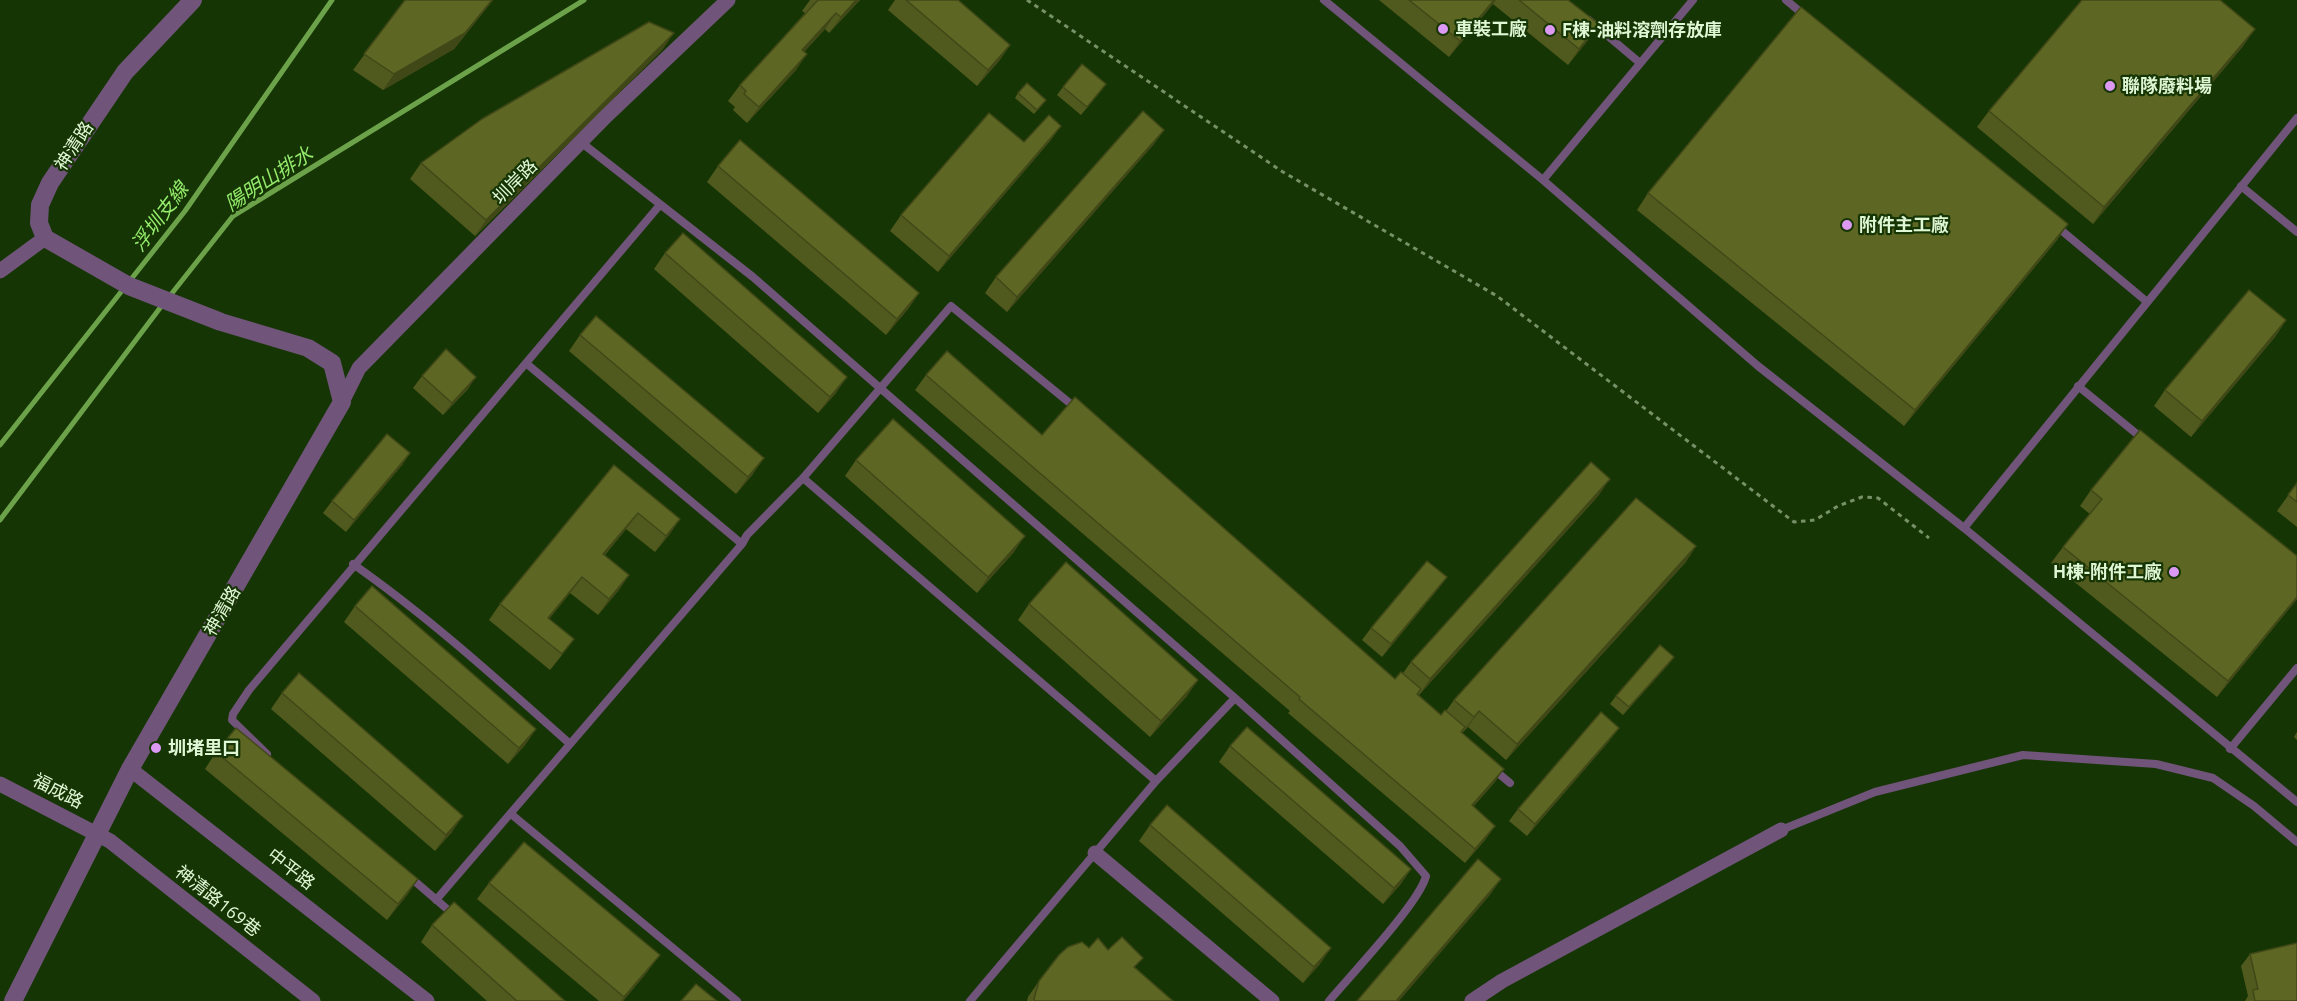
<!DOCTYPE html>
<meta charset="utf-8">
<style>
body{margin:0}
canvas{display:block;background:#163504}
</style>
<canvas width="2297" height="1001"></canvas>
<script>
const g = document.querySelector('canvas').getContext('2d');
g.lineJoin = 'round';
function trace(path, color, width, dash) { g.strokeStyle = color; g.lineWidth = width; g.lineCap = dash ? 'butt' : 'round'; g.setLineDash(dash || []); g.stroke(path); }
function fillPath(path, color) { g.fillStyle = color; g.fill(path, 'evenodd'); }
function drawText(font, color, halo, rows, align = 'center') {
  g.font = font + ' Ubuntu,"Noto Sans TC",sans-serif'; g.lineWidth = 4.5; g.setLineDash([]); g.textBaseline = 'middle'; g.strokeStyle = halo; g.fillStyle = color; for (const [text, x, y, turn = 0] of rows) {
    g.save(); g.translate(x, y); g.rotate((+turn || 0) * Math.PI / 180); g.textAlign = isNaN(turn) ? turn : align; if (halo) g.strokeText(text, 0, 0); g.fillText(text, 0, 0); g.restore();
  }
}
trace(new Path2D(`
 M169,297L233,216L584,0
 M0,445L185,211L332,0
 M0,520L163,304`), '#6ca34a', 5);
trace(new Path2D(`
 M1027,0L1283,172L1497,296L1794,522L1815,520L1838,506L1862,497L1878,498L1929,538`), '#769167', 3, [4.5, 4.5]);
trace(new Path2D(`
 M1324,0L1543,180L1758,366L1964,528L2297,802
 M1786,0L1804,15
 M1589,20L1640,63
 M582,143L753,277L1235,698L1400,846L1426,876C1420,902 1350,976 1329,1001
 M1543,180L1693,0
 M2241,186L2297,232
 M2055,225L2146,301
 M527,364L742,544
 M2078,386L2143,439
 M803,478L1156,781
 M1964,528L2297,118
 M353,564C430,618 499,681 569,743
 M2230,749L2297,668
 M267,754L232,720L233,714L249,690L659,206
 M1492,768L1510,783
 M511,814L737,1001
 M1781,830L1875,792L2023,755L2156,764L2213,778L2254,806L2297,842
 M411,878L454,915
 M436,900L742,544L747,535L803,478L951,306L1077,409
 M970,1001L1156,781L1235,698`), '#70547a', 8);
trace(new Path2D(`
 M0,271L45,238
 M342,402L359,368L606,116L728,0
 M130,769L427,1001
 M0,784L110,841L313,1001
 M1095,853L1272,1001
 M1472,1001L1502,981L1781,830`), '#70547a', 15);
trace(new Path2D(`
 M13,1001L130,769L342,402L332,363L308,348L221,322L129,286L45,238L39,223L40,205L50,183L125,72L193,0`), '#70547a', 18);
fillPath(new Path2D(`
 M405,0H493L454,49L383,90L353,70Z
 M810,0H860L829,33L825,29L804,52L796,70L747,123L733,110L735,107L728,101L740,85L805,13L802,11Z
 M895,0H958L1010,45L999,61L977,86L888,10Z
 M1379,0H1568L1588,40L1568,65L1493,4L1449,57Z
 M2244,45L2093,224L1977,127L1989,111Z
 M663,49L475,236L410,179L421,163Z
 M1063,87L1100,92L1081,115L1057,95Z
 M1018,93L1046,100L1034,114L1015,98Z
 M1061,126L1050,141L938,272L890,231L901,215L1024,142Z
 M1164,130L1153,145L1007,312L985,293L996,277Z
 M718,166L919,293L908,309L886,335L707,182Z
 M1648,193L2068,224L2057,240L1904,426L1637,210Z
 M665,253L836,393L818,413L654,269Z
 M2286,320L2275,337L2191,437L2154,406L2165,390Z
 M580,335L753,474L736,494L569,351Z
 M926,375L1042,435L1395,679L1403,673L1411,662L1599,495L1419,695L1418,694L1417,695L1441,715L1446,711L1454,700L1696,546L1685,563L1506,760L1468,727L1462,733L1504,769L1494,783L1473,807L1495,826L1485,840L1465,863L1288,713L1290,711L915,390Z
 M422,376L468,389L443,415L413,388Z
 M410,453L402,465L346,532L323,513L332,501Z
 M856,460L1014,552L977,593L845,476Z
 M614,465L680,519L669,535L655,552L626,529L605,555L629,575L618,591L598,615L570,593L549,619L562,655L550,670L489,620L500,604Z
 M2297,483V527L2277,511Z
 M2091,490L2297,599L2217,697L2051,563L2063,547L2090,514L2080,506Z
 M1447,577L1438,589L1382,657L1362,640L1371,628Z
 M1029,604L1187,696L1150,737L1018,620Z
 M355,606L536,729L525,745L508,764L344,622Z
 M1674,657L1668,665L1623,715L1610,704L1616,696Z
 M282,693L452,832L435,851L271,709Z
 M2297,732V740L2294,737Z
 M1610,740L1527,836L1509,821L1518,809Z
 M1230,746L1411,869L1400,885L1383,904L1219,762Z
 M216,752L418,879L407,895L387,920L205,769Z
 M1150,825L1320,964L1303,983L1139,841Z
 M489,883L648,971L623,1001H599L477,899Z
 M432,925L565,1001H487L421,942Z
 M1108,950L1136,968L1173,1001H1027L1028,997L1039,981Z
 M2250,954L2297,1001H2245L2248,996L2241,966Z`), '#50591e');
fillPath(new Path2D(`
 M492,0H493L454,49L383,90L394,74Z
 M856,0H860L829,33L841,17Z
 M1494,0H1496L1449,57L1460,41Z
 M836,13L825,29L791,66L802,50Z
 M1599,24L1588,40L1568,65L1579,49Z
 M2255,29L2244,45L2093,224L2104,207Z
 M674,33L663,49L475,236L486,220Z
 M1010,45L999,61L977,86L988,70Z
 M807,54L796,70L747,123L759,107Z
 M1106,84L1100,92L1081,115L1087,107Z
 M1061,126L1050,141L938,272L949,256Z
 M1164,130L1153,145L1007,312L1017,297Z
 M2068,224L2057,240L1904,426L1915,410Z
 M919,293L908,309L886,335L897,319Z
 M2286,320L2275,337L2191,437L2202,421Z
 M476,377L468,389L443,415L452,403Z
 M847,377L836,393L818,413L830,397Z
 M410,453L402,465L346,532L354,520Z
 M764,458L753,474L736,494L748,477Z
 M1610,479L1599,495L1419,695L1430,679Z
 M638,513L626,529L592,570L603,554Z
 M680,519L669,535L655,552L666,536Z
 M1025,536L1014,552L977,593L988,577Z
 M1696,546L1685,563L1506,760L1517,744Z
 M629,575L618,591L598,615L609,599Z
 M582,577L570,593L537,634L548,618Z
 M1447,577L1438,589L1382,657L1391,644Z
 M2297,597V599L2217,697L2228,681Z
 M1674,657L1668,665L1623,715L1629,707Z
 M1198,680L1187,696L1150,737L1161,721Z
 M1479,711L1468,727L1462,733L1474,717Z
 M1619,728L1610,740L1527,836L1535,824Z
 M536,729L525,745L508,764L519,748Z
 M1504,769L1494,783L1461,820L1472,805Z
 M463,816L452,832L435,851L446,835Z
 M1495,826L1485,840L1465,863L1475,849Z
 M1411,869L1400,885L1383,904L1394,888Z
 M418,879L407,895L387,920L398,904Z
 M1501,879L1490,895L1399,1001H1396Z
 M1331,948L1320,964L1303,983L1314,967Z
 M660,955L648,971L623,1001H621Z`), '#414818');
const building = new Path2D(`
 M405,0H492L465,33L394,74L364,54Z
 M818,0H856L841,17L836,13L802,50L807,54L759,107L744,94L746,91L740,85Z
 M906,0H958L1010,45L988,70Z
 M1409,0H1494L1460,41Z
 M1519,0H1568L1599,24L1579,49Z
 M2082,0H2220L2255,29L2104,207L1989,111Z
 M1801,7L2068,224L1915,410L1648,193Z
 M649,22L674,33L486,220L421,163L482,119Z
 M1082,64L1106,84L1087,107L1063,87Z
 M1027,83L1046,100L1037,110L1018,93Z
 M1143,111L1164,130L1017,297L996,277Z
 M989,113L1024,142L1049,115L1061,126L949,256L901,215Z
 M740,140L919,293L897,319L718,166Z
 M683,233L847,377L830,397L665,253Z
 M2249,290L2286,320L2202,421L2165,390Z
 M596,316L764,458L748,477L580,335Z
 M446,349L476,377L452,403L422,376Z
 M947,351L1042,435L1075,397L1395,679L1401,672L1421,689L1417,694L1441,715L1445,710L1465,727L1461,732L1504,769L1472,805L1495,826L1475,849L1299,699L1300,697L926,375Z
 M893,419L1025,536L988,577L856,460Z
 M2140,430L2297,556V597L2228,681L2063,547L2102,499L2091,490Z
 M387,434L410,453L354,520L332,501Z
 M1591,462L1610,479L1430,679L1411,662Z
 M614,465L680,519L666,536L638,513L603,554L629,575L609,599L582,577L548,618L574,639L562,654L500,604Z
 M2297,483V502L2288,495Z
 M1636,498L1696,546L1517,744L1479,711L1474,717L1454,700Z
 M1427,561L1447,577L1391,644L1371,628Z
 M1066,562L1198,680L1161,721L1029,604Z
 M372,586L536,729L519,748L355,606Z
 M1660,645L1674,657L1629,707L1616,696Z
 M299,673L463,816L446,835L282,693Z
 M1601,712L1619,728L1535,824L1518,809Z
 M1247,727L1411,869L1394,888L1230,746Z
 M236,728L418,879L398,904L216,752Z
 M1167,805L1331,948L1314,967L1150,825Z
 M524,842L660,955L624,997L489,883Z
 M1478,859L1501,879L1396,1001H1357Z
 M454,902L565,1001H517L432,925Z
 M1122,937L1143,958L1134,967L1173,1001H1035L1034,999L1039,981L1059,955L1068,947L1082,942L1089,948L1098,938L1108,950Z
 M2297,943V1001H2255L2253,990L2258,989L2250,954Z
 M696,984L717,1001H681Z`);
fillPath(building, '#5d6723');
trace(building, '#414818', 1.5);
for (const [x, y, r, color] of [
 [1443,29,6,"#dc99f4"],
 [1550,30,6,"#dc99f4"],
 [2110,86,6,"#dc99f4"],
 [1847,225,6,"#dc99f4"],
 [2174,572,6,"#dc99f4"],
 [156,748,6,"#dc99f4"]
]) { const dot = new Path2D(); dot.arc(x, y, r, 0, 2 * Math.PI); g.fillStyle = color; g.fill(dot); trace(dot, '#163504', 2); }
drawText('bold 18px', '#dff7d5', '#163504', [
 ["車裝工廠",1455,29],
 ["F棟-油料溶劑存放庫",1562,30],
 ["聯隊廢料場",2122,86],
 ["附件主工廠",1859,225],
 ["H棟-附件工廠",2162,572,"right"],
 ["圳堵里口",168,748]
], 'left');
drawText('18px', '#dff7d5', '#163504', [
 ["神清路",74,146,-57],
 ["圳岸路",515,182,-45],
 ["神清路",222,611,-60],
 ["福成路",58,791,27],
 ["中平路",291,869,38],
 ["神清路169巷",218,901,38]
]);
drawText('italic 20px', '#94eb6c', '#163504', [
 ["陽明山排水",269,179,-33],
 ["浮圳支線",160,217,-53]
]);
</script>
